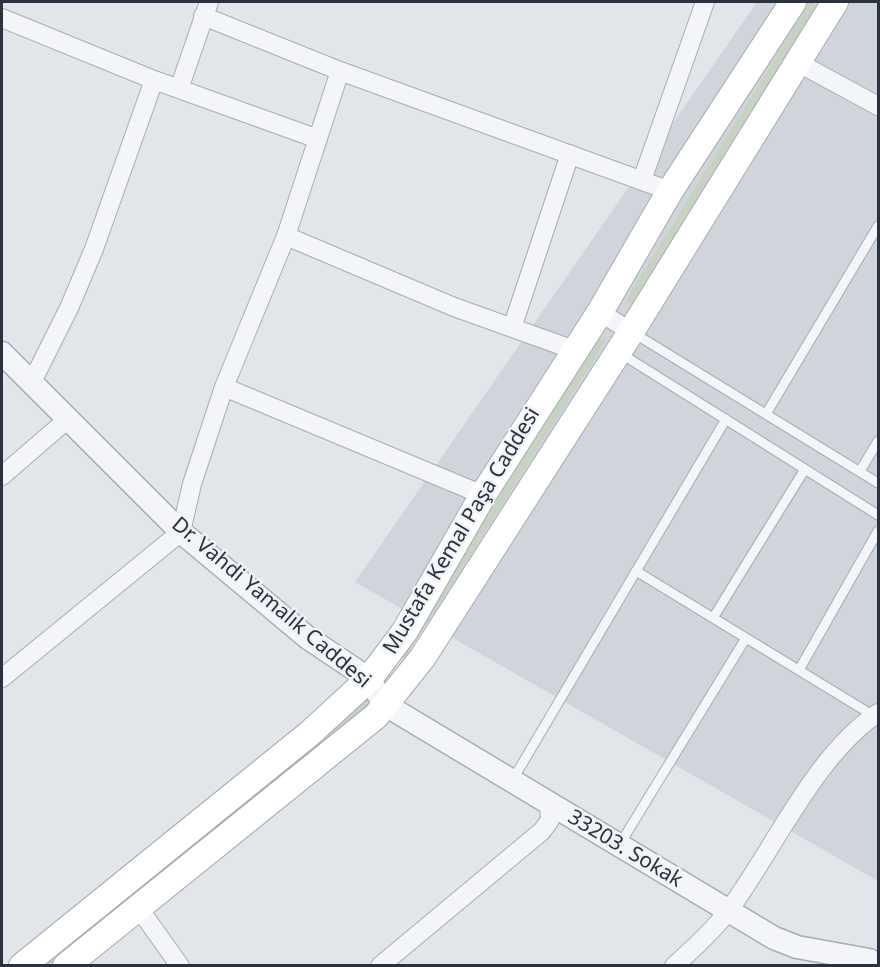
<!DOCTYPE html>
<meta charset="utf-8">
<style>
body{margin:0}
#map{position:relative;width:880px;height:967px;overflow:hidden;background:#e2e5e9;font-family:"Noto Sans",sans-serif}
canvas{display:block}
.frame{position:absolute;inset:0;border:3px solid #2b323f;pointer-events:none}
</style>
<div id="map">
<canvas width="880" height="967"></canvas>
<div class="frame"></div>
</div>
<script>
const g = document.querySelector('canvas').getContext('2d');
g.lineJoin = 'round';
function fillPath(path, color) { g.fillStyle = color; g.fill(path, 'evenodd'); }
function trace(path, color, width, dash) { g.strokeStyle = color; g.lineWidth = width; g.lineCap = dash ? 'butt' : 'round'; g.setLineDash(dash || []); g.stroke(path); }
function drawText(font, color, halo, rows, align = 'center') {
  g.font = font + ' "Noto Sans",sans-serif'; g.lineWidth = 5; g.setLineDash([]); g.textBaseline = 'middle'; g.strokeStyle = halo; g.fillStyle = color; for (const [text, x, y, turn = 0] of rows) {
    g.save(); g.translate(x, y); g.rotate((+turn || 0) * Math.PI / 180); g.textAlign = isNaN(turn) ? turn : align; if (halo) g.strokeText(text, 0, 0); g.fillText(text, 0, 0); g.restore();
  }
}
fillPath(new Path2D(`
 M757,2H878V881L355,582Z`), '#d0d4db');
fillPath(new Path2D(`
 M810,2L820,7L634,305L626,300Z
 M598,335L606,341L405,658H401L398,652Z
 M369,693L377,694L363,713L51,965L39,966Z`), '#c7d2c3');
const service = new Path2D(`
 M632,332L878,483
 M620,353L878,515
 M766,414L878,226
 M860,471L878,441
 M636,571L874,716
 M713,618L805,469
 M799,670L878,531
 M512,781L726,419
 M620,844L746,638`);
const minor = new Path2D(`
 M203,16L340,71L670,191
 M2,18L154,80L318,139
 M797,62L878,106
 M179,89L209,2
 M642,180L705,2
 M286,236L454,307L574,350
 M600,312L631,332
 M512,328L570,154
 M32,382L69,308L94,249L154,80
 M224,387L483,495
 M2,476L69,418
 M2,678L181,532L192,484L224,387L286,236L340,71
 M138,907L180,966
 M380,966L542,831L550,820L549,804
 M674,966C693,949 714,930 729,910C774,849 815,755 878,713`);
const tertiary = new Path2D(`
 M2,353L181,532L308,638L369,679L384,704L774,938L797,947L869,960L878,966`);
const secondary = new Path2D(`
 M22,966L309,734L369,679L405,631L483,495L600,312L670,191L793,2
 M66,966L376,716L423,657L631,332L835,2`);
trace(service, '#a7acb3', 11);
trace(minor, '#a7acb3', 20);
trace(tertiary, '#a7acb3', 25);
trace(secondary, '#a7acb3', 28);
trace(service, '#f4f5f8', 9);
trace(minor, '#f4f5f8', 18);
trace(tertiary, '#f4f5f8', 22);
trace(secondary, '#fff', 26);
drawText('21px', '#2b323f', '#f1f3f7', [
 ["Mustafa Kemal Paşa Caddesi",462,531,-59],
 ["Dr. Vahdi Yamalık Caddesi",271,603,40],
 ["33203. Sokak",625,849,31]
]);
</script>
